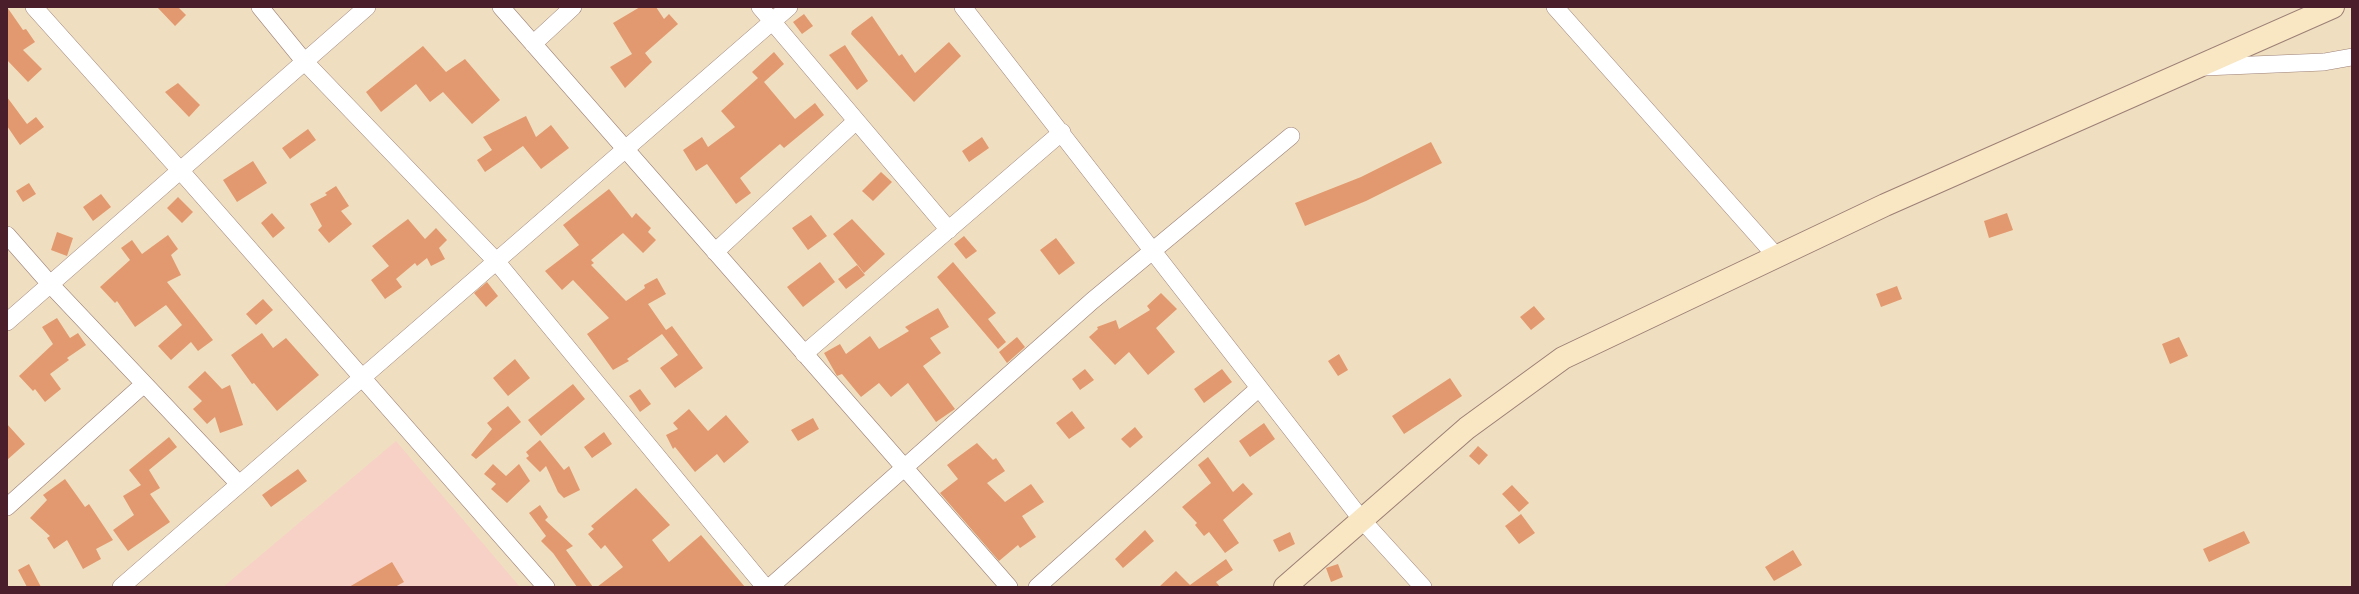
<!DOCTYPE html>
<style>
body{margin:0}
#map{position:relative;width:2359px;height:594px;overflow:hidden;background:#efdfc0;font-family:"IM FELL Great Primer",serif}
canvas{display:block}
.frame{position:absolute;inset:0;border:8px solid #4a1f2b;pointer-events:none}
</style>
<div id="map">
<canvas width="2359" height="594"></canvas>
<div class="frame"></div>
</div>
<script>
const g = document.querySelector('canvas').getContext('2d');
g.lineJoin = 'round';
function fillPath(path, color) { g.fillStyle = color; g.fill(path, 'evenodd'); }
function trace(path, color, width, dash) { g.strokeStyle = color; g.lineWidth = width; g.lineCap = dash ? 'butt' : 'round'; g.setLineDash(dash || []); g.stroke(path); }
fillPath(new Path2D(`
 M396,441L520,587H223Z`), '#f7d1c6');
fillPath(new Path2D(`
 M7,7L23,30L26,29L35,42L23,50L42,69L28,82L7,60Z
 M157,7H178L186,15L175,26Z
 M640,7H656L664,19L669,14L678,24L645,53L652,62L625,88L610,67L632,54L613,23Z
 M804,14L813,26L802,34L793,22Z
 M872,16L899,56L902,54L915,73L949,42L961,56L914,102L851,34L852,31Z
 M845,45L868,81L857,90L829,55Z
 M423,46L446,72L465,59L500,100L472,124L443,92L430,102L416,84L381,112L366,92Z
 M774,52L784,64L764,82L795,119L815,103L824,115L784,148L780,144L740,178L751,193L736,204L707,164L696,171L683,150L702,137L708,147L735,127L721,111L758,78L752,72Z
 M178,83L200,105L189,117L165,92Z
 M7,97L27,124L36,117L44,127L20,145L7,126Z
 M526,116L536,137L551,125L569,148L541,169L523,146L485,172L477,160L492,150L483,137Z
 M308,129L316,140L290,159L282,148Z
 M982,137L989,148L969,162L962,151Z
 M1431,142L1442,163L1366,201L1305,226L1295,203L1361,177Z
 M253,161L267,183L237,202L223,180Z
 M881,172L892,182L873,201L862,191Z
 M29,183L36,194L23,202L16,191Z
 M336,186L349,206L341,211L352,224L329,243L318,230L322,226L310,204L327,195L325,193Z
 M609,189L632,218L636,213L651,228L648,232L656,240L643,253L623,233L591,260L594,263L591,265L626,301L645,288L644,285L657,278L666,294L648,304L666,330L672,326L703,368L675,388L660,368L678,355L662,334L627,359L629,361L613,370L587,334L609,318L573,280L562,290L545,271L579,245L563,225Z
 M101,194L111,207L93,221L83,207Z
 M178,197L193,212L182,223L167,208Z
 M272,213L285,228L273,238L261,223Z
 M2007,213L2013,230L1989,238L1984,221Z
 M811,215L827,236L808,250L792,228Z
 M408,219L425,239L436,228L447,240L439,248L445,259L431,266L427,258L417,266L415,263L396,279L402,287L385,299L371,280L389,266L372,246Z
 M852,219L885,254L864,273L833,234Z
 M57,232L73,238L67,256L51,250Z
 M168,235L178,249L171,255L181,275L167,282L213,340L198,351L191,342L171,360L158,346L182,325L166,305L135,327L117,301L115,303L100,287L130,260L121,248L132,240L142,254Z
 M964,236L977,251L966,259L954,244Z
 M1056,238L1075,263L1059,275L1040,250Z
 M820,262L835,282L803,307L787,287Z
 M953,262L996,313L988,319L1006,342L998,349L937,277Z
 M857,265L865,275L846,289L838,279Z
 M487,282L498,296L486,307L474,293Z
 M1897,286L1902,299L1881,307L1876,294Z
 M1161,293L1177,309L1156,328L1175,352L1148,375L1129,352L1115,365L1089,337L1098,329L1097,327L1116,320L1119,329L1150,310L1147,306Z
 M263,299L273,310L256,325L246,314Z
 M1534,306L1545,319L1531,330L1520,317Z
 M938,308L949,327L930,338L941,353L923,366L955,409L936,422L908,383L891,397L879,383L861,397L842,374L837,376L824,353L840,344L846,354L870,336L879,349L909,331L905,327Z
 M57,318L70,338L78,333L86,345L67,358L69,360L50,374L61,389L45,402L35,389L33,391L19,376L53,344L42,327Z
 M262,333L273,348L286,338L319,375L277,411L254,383L252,384L231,355Z
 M1017,337L1025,347L1007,363L999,352Z
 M2179,337L2188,356L2170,364L2162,344Z
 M1339,354L1348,370L1338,376L1328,361Z
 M515,359L530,378L508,396L493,378Z
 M1085,369L1094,380L1080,390L1072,379Z
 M1222,369L1232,382L1204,403L1194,389Z
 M205,371L222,389L230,385L243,425L220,433L215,417L207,424L193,409L202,401L188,387Z
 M1450,378L1462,396L1404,434L1392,416Z
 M573,384L585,399L541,436L528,420Z
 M640,389L651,404L640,412L629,396Z
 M508,406L521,422L476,459L471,455L492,429L487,423Z
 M689,409L708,431L726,415L749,442L724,463L717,454L695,472L675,447L673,449L666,435L678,429L673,423Z
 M1072,411L1085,428L1069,439L1056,423Z
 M813,418L819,429L798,441L791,430Z
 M1264,423L1275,439L1250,457L1239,441Z
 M7,424L25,444L7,460Z
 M1135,427L1143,437L1130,448L1121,439Z
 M604,432L612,444L592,458L584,447Z
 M169,437L177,447L149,470L160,488L150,494L170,522L128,551L113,530L134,515L123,496L141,485L129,470Z
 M540,440L564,470L569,466L580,490L564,498L558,492L546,466L540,472L526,458L529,456L526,452Z
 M977,443L993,460L996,458L1005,471L987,483L1005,502L1031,484L1044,502L1022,516L1036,537L1020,548L1018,545L999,561L940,493L958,479L947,465Z
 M1478,446L1488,455L1479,465L1469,456Z
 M1208,457L1233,492L1243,483L1253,494L1223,520L1239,543L1225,553L1209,532L1204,536L1195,525L1197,523L1182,507L1211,483L1198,465Z
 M493,464L506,476L519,464L530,481L507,503L491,489L496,484L484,474Z
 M298,469L307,481L271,507L262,495Z
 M65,479L85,507L89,504L113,540L96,549L101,559L83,569L67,540L54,549L47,538L50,536L30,518L47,500L43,495Z
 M1512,485L1529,503L1519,512L1502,494Z
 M636,488L670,525L652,540L669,562L701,535L745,587H597L623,567L605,545L601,549L588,534L594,529L591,526Z
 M540,505L548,517L545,520L573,546L566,550L593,587H577L553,553L541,541L546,536L529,513Z
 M1521,514L1535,533L1519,544L1505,526Z
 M1145,530L1154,541L1123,568L1115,559Z
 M2244,531L2250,543L2209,562L2203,549Z
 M1290,532L1295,544L1279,552L1273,540Z
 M1793,550L1802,565L1774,581L1765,567Z
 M1226,559L1233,570L1216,582L1220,587H1159L1176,571L1190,585Z
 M392,562L404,582L395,587H349Z
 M29,564L41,587H27L18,570Z
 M1338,564L1343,577L1331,582L1326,568Z`), '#e3996f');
const street = new Path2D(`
 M34,7L179,169L546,587
 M260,7L304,61L496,261L765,587
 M501,7L1009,587
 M760,7L949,230
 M963,7L1362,520L1423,587
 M1555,7L1776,256
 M533,44L573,7
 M2204,67L2324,62L2352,57
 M7,235L50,284L239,484
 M715,252L856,121
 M7,322L367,7
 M804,354L1062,132
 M7,507L144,384
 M121,587L789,7
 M770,587L1092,301L1291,136
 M1037,587L1259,388`);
const secondary = new Path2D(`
 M1285,587L1467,428L1563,358L1885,205L2333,7`);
trace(street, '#9c7f76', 18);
trace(secondary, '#9c7f76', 24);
trace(street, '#fff', 17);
trace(secondary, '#f9e7c3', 22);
</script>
